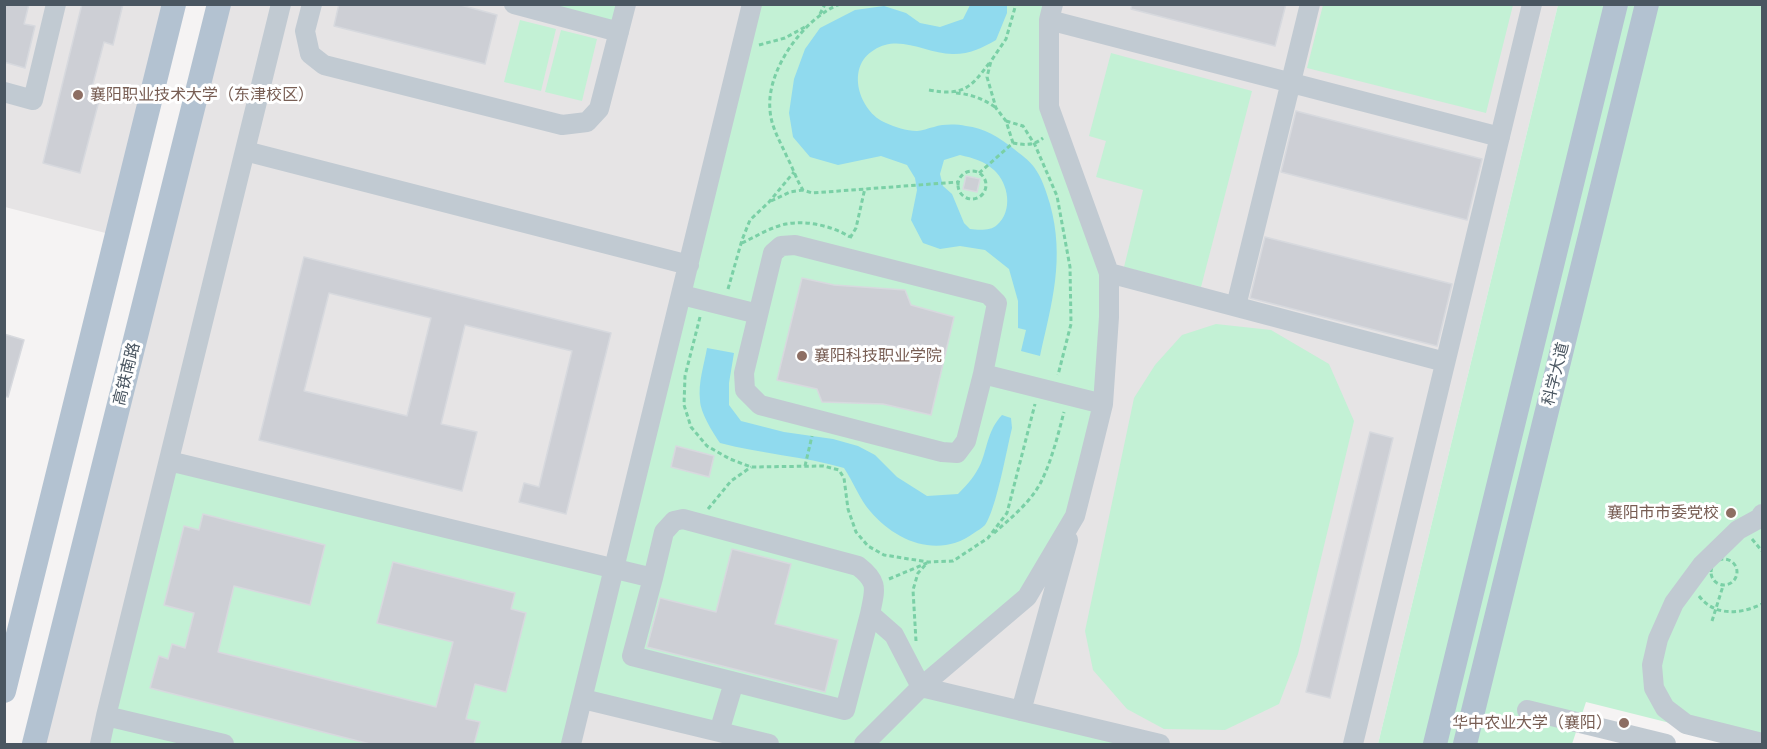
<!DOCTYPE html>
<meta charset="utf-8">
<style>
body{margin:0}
#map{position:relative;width:1767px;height:749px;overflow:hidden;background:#f5f3f3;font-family:Figtree,sans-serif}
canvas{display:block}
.frame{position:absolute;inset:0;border:6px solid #4a5661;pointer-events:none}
</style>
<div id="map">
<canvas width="1767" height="749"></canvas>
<div class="frame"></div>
</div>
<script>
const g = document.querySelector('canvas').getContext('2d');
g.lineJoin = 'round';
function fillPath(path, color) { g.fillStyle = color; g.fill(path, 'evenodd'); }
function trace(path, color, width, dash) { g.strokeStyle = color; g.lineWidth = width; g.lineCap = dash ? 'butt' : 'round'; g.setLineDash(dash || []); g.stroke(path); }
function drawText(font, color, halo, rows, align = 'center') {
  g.font = font + ' Figtree,"Noto Sans SC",sans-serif'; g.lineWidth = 6; g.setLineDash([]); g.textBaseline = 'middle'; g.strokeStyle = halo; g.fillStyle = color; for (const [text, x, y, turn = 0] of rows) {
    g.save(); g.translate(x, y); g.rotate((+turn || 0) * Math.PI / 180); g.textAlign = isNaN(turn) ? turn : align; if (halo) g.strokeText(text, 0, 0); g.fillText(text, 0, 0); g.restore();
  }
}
fillPath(new Path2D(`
 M4,5H174L117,236L5,207Z
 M219,5H1558L1378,744H34Z`), '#e6e4e5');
fillPath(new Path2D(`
 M514,5H626L619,32Z
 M752,5H1053L1049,107L1109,273L1088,465L1027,597L921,687L1160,744H769L584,699L571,744H100L169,461L614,568Z
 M1323,5H1513L1486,113L1307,68Z
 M1558,5H1762V744H1754L1586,702L1572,744H1378Z
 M520,20L556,29L541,91L504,82Z
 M561,30L597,39L582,101L545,92Z
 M1111,53L1252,91L1201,287L1124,267L1143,190L1096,177L1106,141L1089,136Z
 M1216,324L1271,330L1329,364L1354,421L1298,654L1279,704L1225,730L1164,729L1127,709L1093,670L1085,631L1134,398L1155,365L1182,335Z`), '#c3f1d5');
fillPath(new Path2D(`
 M970,5H1007V13L996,40C982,48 970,54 954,54C928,55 900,33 874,50C845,67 859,112 886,123C895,127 906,131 917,131C922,131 928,128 934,127C943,124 956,124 966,126C984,128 999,137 1014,149C1020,154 1029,160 1034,167C1042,178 1046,191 1050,204C1065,259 1052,302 1040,356L1021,351L1026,330L1018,328V301L1009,269L985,250L960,246L940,249L923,243L911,220L917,190L915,178L907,165L881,156L838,165L810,157L793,137L789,113L794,79L805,49L820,28L855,10L884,6L906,13L920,23L940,27L963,19ZM960,155C973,158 984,161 994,170C1009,184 1013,211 997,225C991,231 978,230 970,229L964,223L952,194L943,186L940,174L944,160Z
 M707,348L734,353L729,383V405L741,421L784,432L833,439L858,446L875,455L897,477L927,496L958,494C968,484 975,476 981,463C988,445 988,430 1002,415L1011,418L1012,428C1007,448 996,510 985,525C982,528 977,531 974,533C939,559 896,542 870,511C860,500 853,481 844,468C803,456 761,454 720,443C713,433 700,412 700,400C698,383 704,365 707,348Z`), '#90daee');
const building = new Path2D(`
 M4,4H29L24,24L35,26L25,68L4,62Z
 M82,4H123L113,45L104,42L90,95L100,97L80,173L43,163Z
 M339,4H457L497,15L485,64L334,26Z
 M1132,4H1286L1275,46L1131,9Z
 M1296,111L1482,159L1467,220L1281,172Z
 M966,176L980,179L977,192L963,189Z
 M1265,237L1452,284L1437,346L1250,298Z
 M304,257L611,333L566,514L519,502L524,483L539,487L572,351L465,325L441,424L477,432L462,491L259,440ZM329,293L431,318L407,416L304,391Z
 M802,278L834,285L905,290L911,305L954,317L931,415L883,404L822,402L817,389L777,380Z
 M4,334L24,340L8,397L4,396Z
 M1370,432L1393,438L1330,698L1306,692Z
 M676,446L714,456L709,477L671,467Z
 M203,514L325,545L310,605L234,586L218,652L436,707L453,642L377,623L393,562L515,593L511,609L526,613L506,692L475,684L466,719L480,722L474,744H370L150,688L159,656L168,659L172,644L185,648L194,613L164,605L184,526L199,530Z
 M732,549L791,564L775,624L838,640L825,692L647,647L660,598L716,612Z`);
fillPath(building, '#cdcfd5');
trace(building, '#d7d9de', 1.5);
trace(new Path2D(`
 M840,4C804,18 766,70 770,110C771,127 780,141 787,157C793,168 796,179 803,190L812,193L958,182
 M820,14L825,4
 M759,45L785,38L805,27
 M929,90C963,96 970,89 990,62
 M956,93C971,94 983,99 995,107
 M1006,121L1023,126L1035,145L1057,196L1070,267L1071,324L1058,375
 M1013,143L1006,121L996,108L987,77L991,61L1006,39L1016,4
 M958 185a14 14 0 1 1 28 0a14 14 0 1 1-28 0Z
 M979,173L1013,143C1026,145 1033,146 1043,138
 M771,201L790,192L803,190
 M850,238L856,228L865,188
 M742,243C755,237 771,227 786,224C807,220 832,226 850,237
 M728,289L742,240L750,220L769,202L794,172
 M700,317L685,376L684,405L691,427L707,446L730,459L751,467L823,466L839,470L844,478L848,509L856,532L868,546L884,555L928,562L953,561L988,538L1007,513L1035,404
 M805,466L812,436
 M708,509L731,481L751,467
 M994,533C1011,518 1032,501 1042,480C1052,459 1058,435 1064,412
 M1752,539L1762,551
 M1711 572a13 13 0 1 1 26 0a13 13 0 1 1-26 0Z
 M889,579L927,563
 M1699,596C1715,617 1741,614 1762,604
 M1712,621L1723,586
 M916,641L913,590L918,573L928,562`), '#7ad0a6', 3, [4.5, 3]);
trace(new Path2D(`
 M312,4L305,31L310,54L324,65L562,125L587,122L599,109L626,4
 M514,4L619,32
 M1049,20L1500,137
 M4,92L33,100L56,4
 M245,151L689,265
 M1109,273L1445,362
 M682,295L758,314
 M1236,306L1310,4
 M983,374L997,303L988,294L795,245L781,246L773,253L744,373L745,390L760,405L942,452L957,453L966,441L983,374L1103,404
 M169,461L653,578L664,532L674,521L683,519L858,566C879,582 875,589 870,614L894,635L921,687L1160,744
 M1762,514L1760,518L1738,530L1702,565L1674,603L1658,639L1652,665L1654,688L1665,708L1686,724L1762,743
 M653,578L632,656L845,710L870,614
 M583,699L769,744
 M1527,710L1666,744
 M1021,711L1068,540
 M719,732L734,682
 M100,744L106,716
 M224,744L106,716L281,4
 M571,744L752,4
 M864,744L921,687L1027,597L1075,516L1088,465L1103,404L1109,317V273L1049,107V20L1053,4
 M1353,744L1532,4`), '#c1cad2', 20);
trace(new Path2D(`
 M4,691L174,4
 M34,744L219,4
 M1435,744L1616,4
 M1465,744L1647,4`), '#b3c2d1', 24);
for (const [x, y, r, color] of [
 [78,95,6,"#8d6e63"],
 [802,356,6,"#8d6e63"],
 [1731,513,6,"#8d6e63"],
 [1624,723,6,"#8d6e63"]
]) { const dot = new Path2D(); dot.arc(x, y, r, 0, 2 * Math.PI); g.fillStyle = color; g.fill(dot); trace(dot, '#fff', 2); }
drawText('16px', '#785e54', '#fff', [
 ["襄阳职业技术大学（东津校区）",90,95],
 ["襄阳科技职业学院",814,356],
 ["襄阳市市委党校",1719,513,"right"],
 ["华中农业大学（襄阳）",1612,723,"right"]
], 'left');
drawText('16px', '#4a5661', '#fff', [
 ["高铁南路",127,374,-76],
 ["科学大道",1556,374,-76]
]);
</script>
